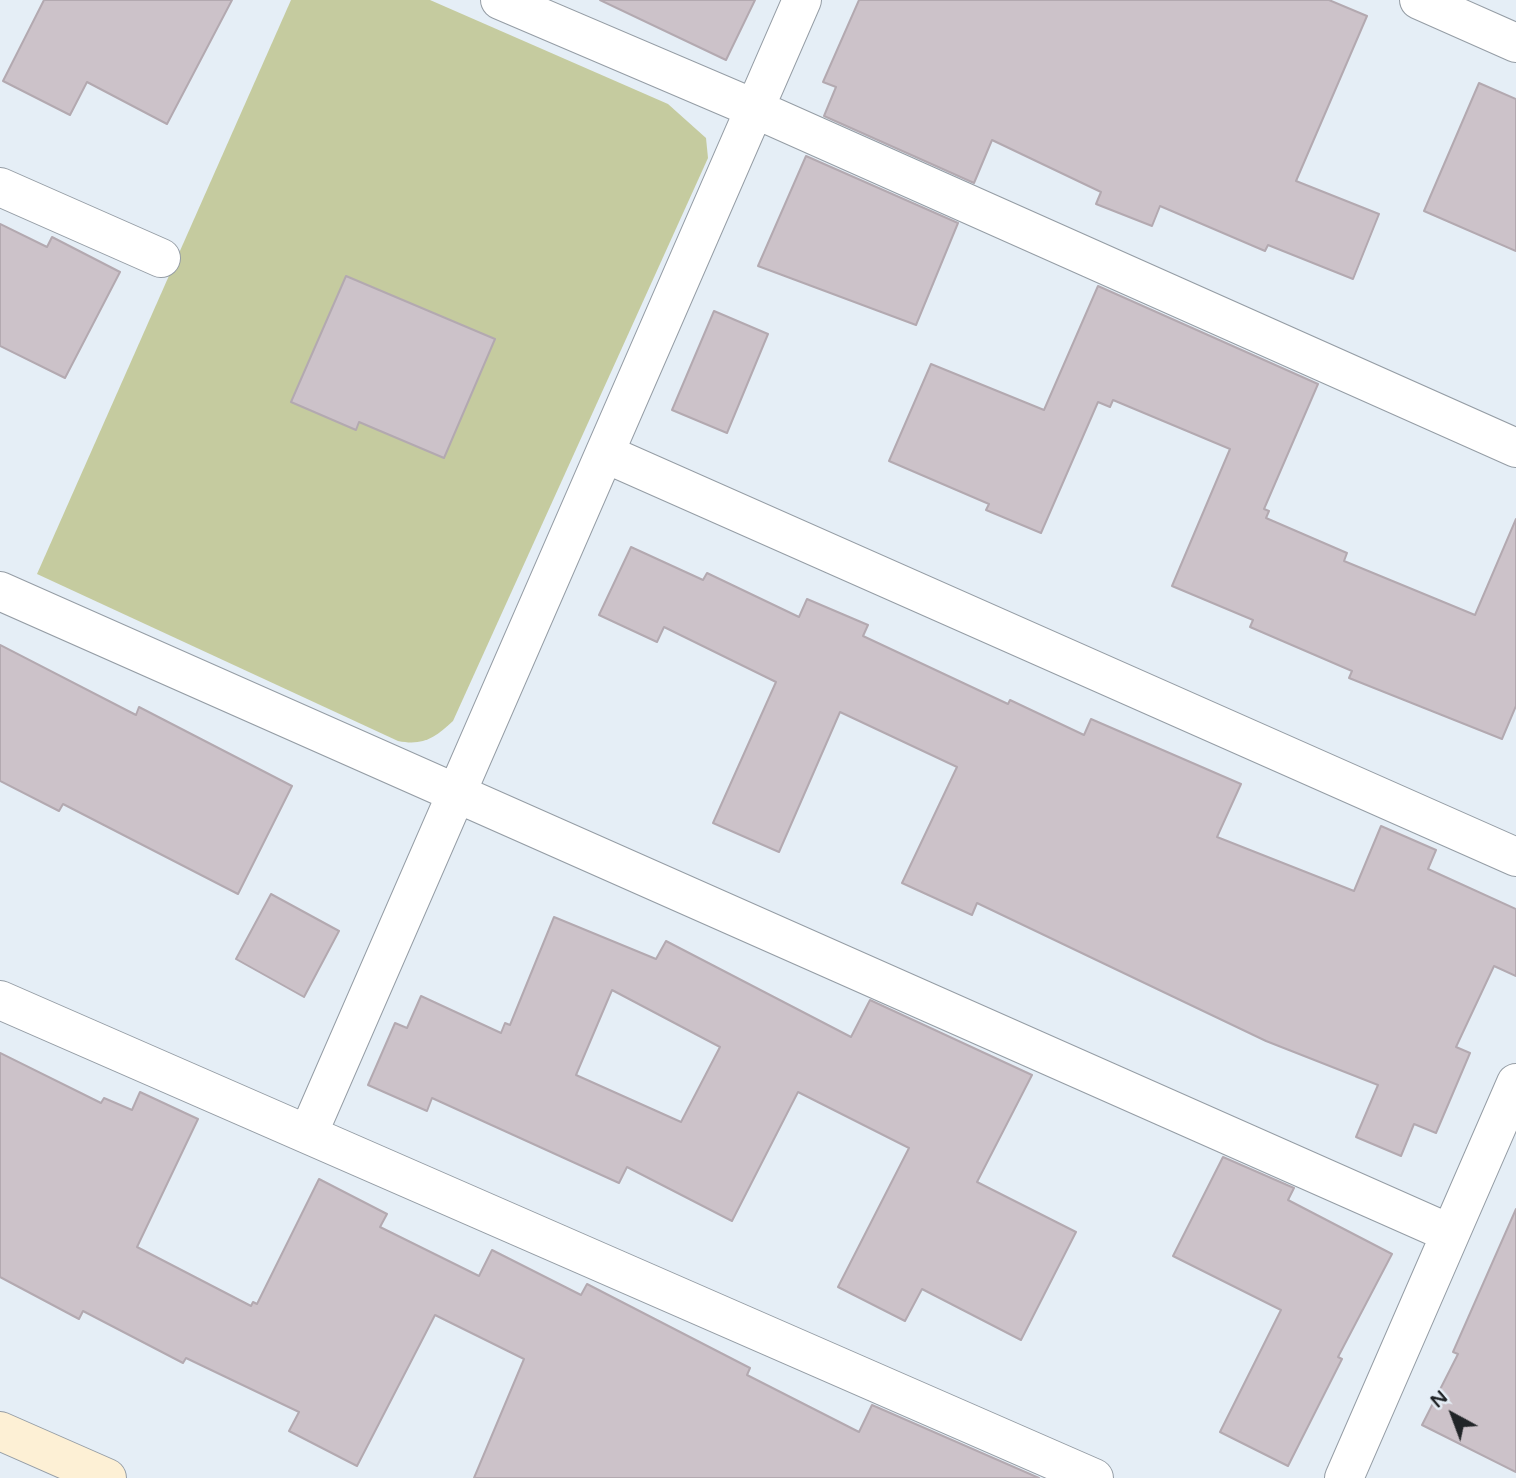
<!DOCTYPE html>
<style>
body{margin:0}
#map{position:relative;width:1516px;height:1478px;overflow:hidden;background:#e5eef6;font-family:"Varela Round",sans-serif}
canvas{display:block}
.north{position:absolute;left:1418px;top:1380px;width:70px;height:70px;-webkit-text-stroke:5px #e5eef6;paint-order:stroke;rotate:319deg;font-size:19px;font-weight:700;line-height:28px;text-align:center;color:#212528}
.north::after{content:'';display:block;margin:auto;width:24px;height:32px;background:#212528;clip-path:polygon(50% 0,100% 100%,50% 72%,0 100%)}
</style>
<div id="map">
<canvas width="1516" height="1478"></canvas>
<div class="north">N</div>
</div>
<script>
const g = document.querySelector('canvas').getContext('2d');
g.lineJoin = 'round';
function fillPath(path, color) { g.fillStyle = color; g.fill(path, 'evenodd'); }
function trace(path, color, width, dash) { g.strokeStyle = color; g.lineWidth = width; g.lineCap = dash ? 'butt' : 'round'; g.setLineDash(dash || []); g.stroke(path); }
fillPath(new Path2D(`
 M291,0H430L668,104L706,138L708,158L453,721C435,738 423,746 398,741L37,574Z`), '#c5cb9f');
const building = new Path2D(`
 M44,0H232L167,124L87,82L70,115L3,81Z
 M600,0H755L726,60Z
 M859,0H1329L1367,16L1296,181L1379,214L1353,279L1268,245L1265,251L1160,206L1152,226L1096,204L1101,192L992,140L974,183L824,116L836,87L823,82Z
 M1479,83L1516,99V251L1424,211Z
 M806,156L958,223L916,325L758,266Z
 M0,224L47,247L52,237L120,272L65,378L0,346Z
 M346,276L495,339L444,458L359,422L356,430L291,402Z
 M1098,286L1318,384L1264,509L1269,511L1266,518L1347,553L1344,561L1475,615L1516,519V706L1502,739L1349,678L1352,671L1250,627L1253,620L1172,586L1230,449L1113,400L1110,407L1098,402L1041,533L986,510L989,504L889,461L931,364L1044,410Z
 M714,311L768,334L727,433L672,410Z
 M631,547L703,580L707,573L799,617L807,599L868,625L863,636L1008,704L1010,700L1084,735L1091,719L1241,784L1217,837L1354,891L1381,826L1436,850L1428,869L1516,909V976L1494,966L1456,1047L1470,1053L1436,1133L1414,1124L1401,1156L1356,1137L1378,1085L1266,1041L977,903L972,915L902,883L957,767L840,712L779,852L713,823L776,682L664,627L657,642L599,615Z
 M0,645L136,715L139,707L292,786L238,894L63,804L59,811L0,781Z
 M271,894L339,931L304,997L236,959Z
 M554,917L656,959L666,941L851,1037L870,1000L1032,1075L977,1182L1076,1232L1021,1340L922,1289L905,1321L838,1287L909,1148L798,1092L732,1221L627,1167L619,1183L432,1098L427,1111L368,1085L395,1023L407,1028L421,996L501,1033L505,1023L510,1025ZM612,990L720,1047L681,1122L576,1075Z
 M0,1053L101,1103L104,1098L132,1110L140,1092L198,1119L137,1247L251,1306L253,1302L257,1304L319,1179L387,1214L380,1227L479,1276L492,1250L581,1295L587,1284L750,1368L747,1375L859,1432L872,1405L1039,1478H474L524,1359L435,1315L357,1466L289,1431L299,1412L186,1358L183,1363L83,1311L79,1319L0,1277Z
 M1223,1157L1294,1188L1288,1200L1392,1254L1338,1357L1342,1359L1288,1466L1220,1432L1281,1310L1173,1256Z
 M1516,1209V1472L1422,1425L1458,1354L1453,1352Z`);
fillPath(building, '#ccc2c9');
trace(building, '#b3a9b0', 2);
const street = new Path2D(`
 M500,0L753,108L1516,448
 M1419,0L1516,43
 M0,187L161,258
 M606,454L1516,857
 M0,591L1449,1233
 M0,1000L1094,1478
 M308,1134L802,0
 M1344,1478L1516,1083`);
const secondary = new Path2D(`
 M0,1431L107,1478`);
trace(street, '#959da5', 40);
trace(secondary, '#959da5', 40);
trace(street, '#fff', 38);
trace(secondary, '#fdf0d5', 38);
</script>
